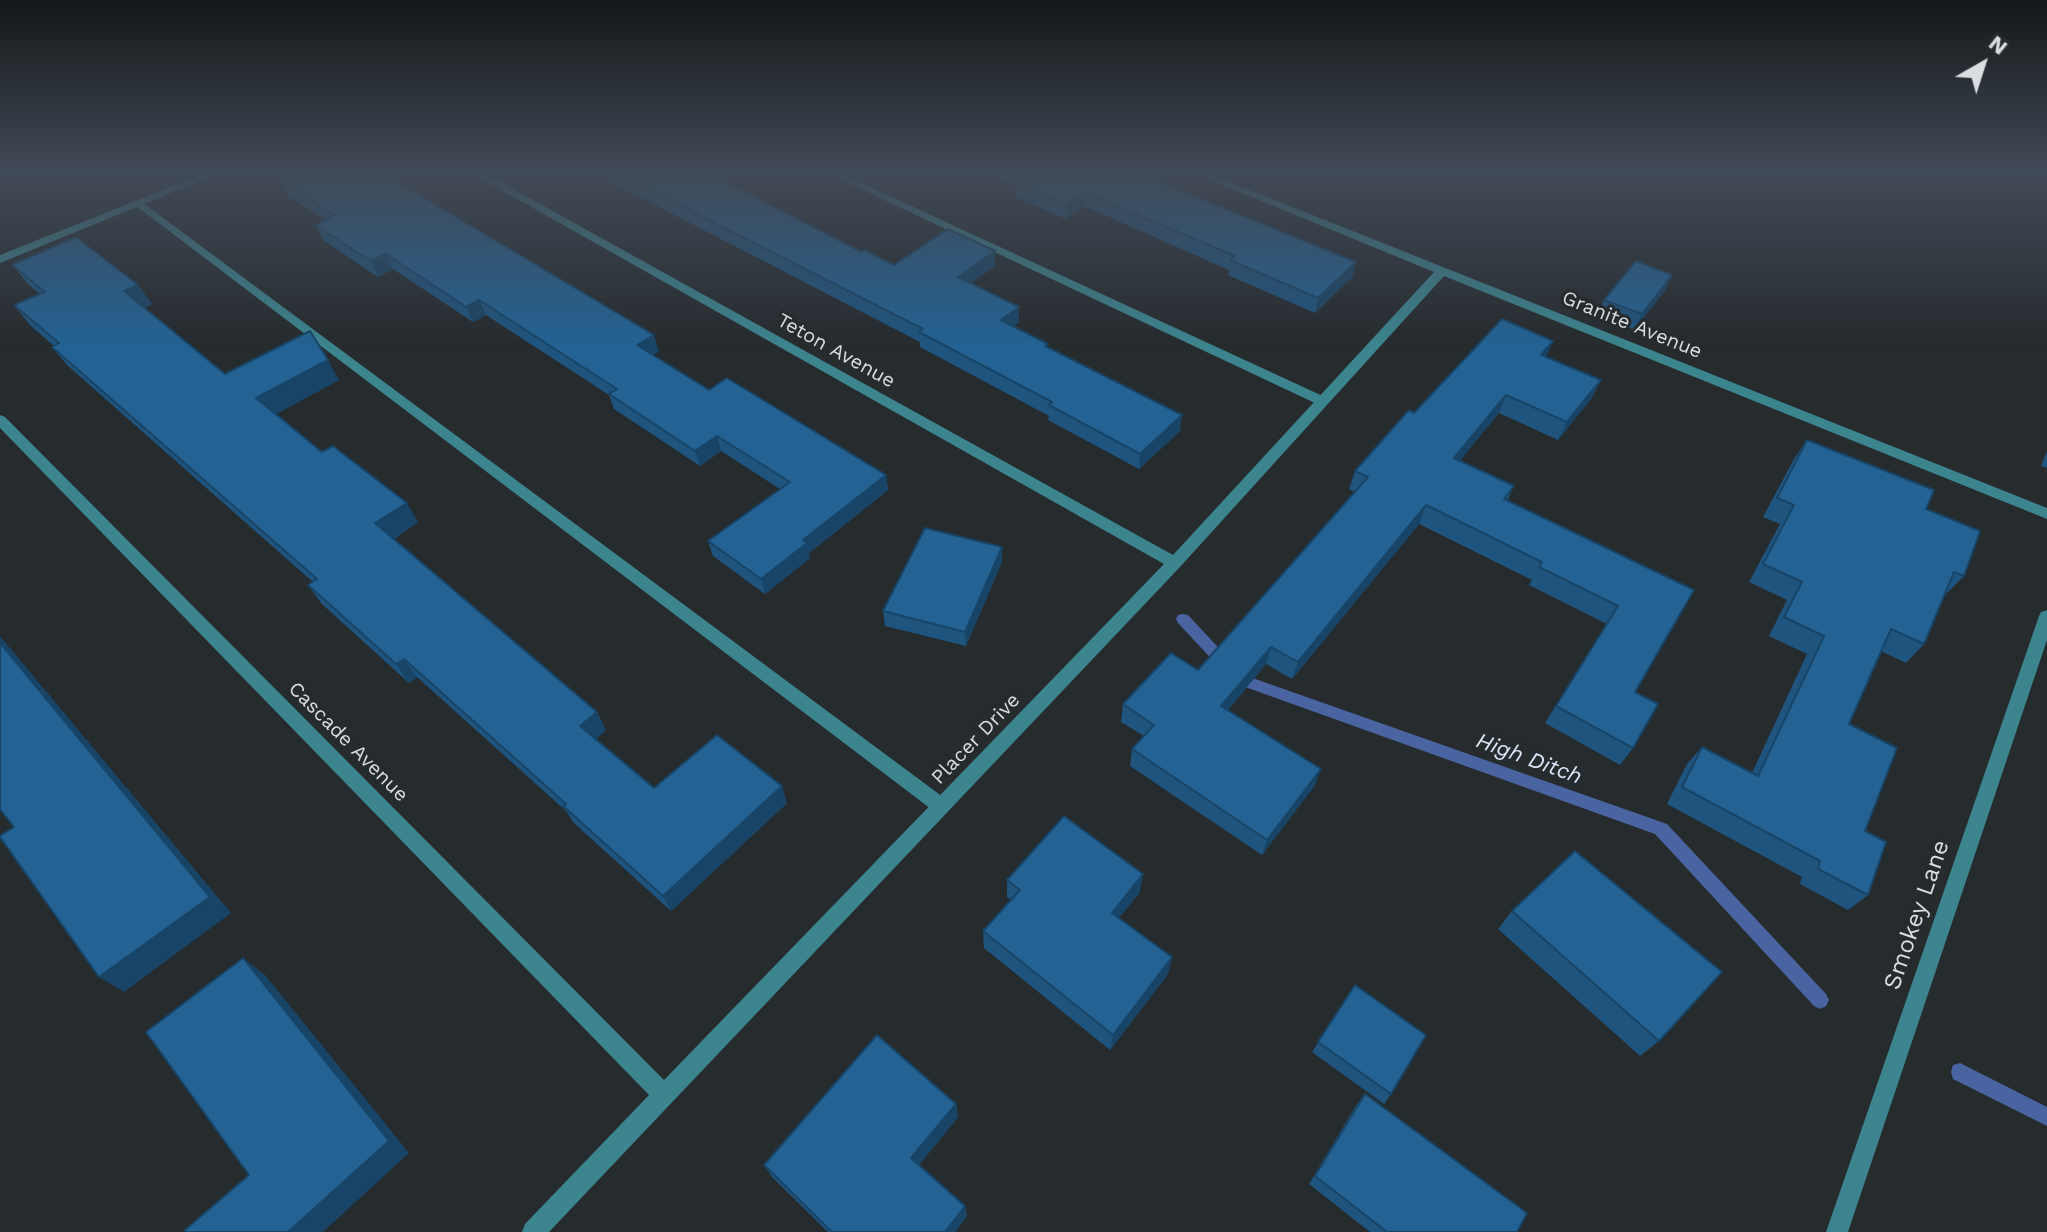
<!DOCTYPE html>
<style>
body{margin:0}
#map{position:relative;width:2047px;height:1232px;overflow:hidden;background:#262b2e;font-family:"Work Sans",sans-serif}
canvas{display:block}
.north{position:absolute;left:1943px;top:24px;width:80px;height:80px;-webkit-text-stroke:6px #262b2e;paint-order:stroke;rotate:39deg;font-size:22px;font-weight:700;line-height:32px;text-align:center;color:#dadddf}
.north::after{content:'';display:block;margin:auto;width:28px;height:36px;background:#dadddf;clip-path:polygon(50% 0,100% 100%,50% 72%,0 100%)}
</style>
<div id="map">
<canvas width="2047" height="1232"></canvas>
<div class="north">N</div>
</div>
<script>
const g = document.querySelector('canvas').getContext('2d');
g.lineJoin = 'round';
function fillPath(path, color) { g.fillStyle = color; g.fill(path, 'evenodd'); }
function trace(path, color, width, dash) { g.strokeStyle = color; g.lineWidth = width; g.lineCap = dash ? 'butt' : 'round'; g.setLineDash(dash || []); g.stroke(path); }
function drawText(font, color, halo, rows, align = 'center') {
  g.font = font + ' "Work Sans",sans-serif'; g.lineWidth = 6; g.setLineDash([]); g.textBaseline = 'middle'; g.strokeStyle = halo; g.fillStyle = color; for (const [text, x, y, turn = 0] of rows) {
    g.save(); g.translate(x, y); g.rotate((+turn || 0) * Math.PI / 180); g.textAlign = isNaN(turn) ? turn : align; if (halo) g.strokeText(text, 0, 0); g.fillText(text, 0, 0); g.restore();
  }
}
fillPath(new Path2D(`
 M1183,614L1188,615L1244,675L1667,824L1826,994L1829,1000L1826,1006L1820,1009L1814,1006L1655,834L1234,683L1178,623L1176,619L1178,615Z
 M1960,1063L2047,1107V1126L1953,1079L1951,1072L1953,1065Z`), '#4964a0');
fillPath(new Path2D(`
 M829,174H842L1327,398L1329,401L1327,404H1317Z
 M139,200L947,800L950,806L947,812L941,814L935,812L135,205L133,203Z`), '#3c848e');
fillPath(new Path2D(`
 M203,174H217L0,263V255Z
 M473,174H486L1173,555L1434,272L1196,174H1210L2047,508V519L1444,276L1180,567L549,1232H522L525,1224L649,1095L0,428V415L5,417L664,1080L1164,564Z
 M2047,610V640L1848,1232H1826L2039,616L2041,612Z`), '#3c848e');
fillPath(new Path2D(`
 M273,174H384L659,351L652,355L709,390L886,475L888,490L809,553L810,558L765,594L713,556L708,541L780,489L721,451L700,466L614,409L609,395L486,315L473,322L393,269L378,277L323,240L315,225L326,220L289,197L281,182H282L275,177Z
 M610,174H709L862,252L894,265L995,266L971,283L1019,322L1014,326L1048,344V348L1180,431L1139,469L1048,420L1049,416L920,347V342L613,183Z
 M990,174H1140L1356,262L1352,277L1315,313L1228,275L1229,270L1084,206L1066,219L1015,197V185Z
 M12,265L138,285L152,304L144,308L225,374L339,380L276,414L322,452L418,522L394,539L597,712L606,730L596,739L654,788L787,803L671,911L574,823L566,811L417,677L409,683L322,604L308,585L313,582L68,366L52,347L54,346L30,325L14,305L40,294L28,284Z
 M1672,275L1665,290L1634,330L1597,315L1604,300Z
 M1553,341L1546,357L1601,380L1591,399L1558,440L1499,413L1460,460L1514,486L1507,501L1694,590L1635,692L1633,748L1620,765L1545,723L1607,624L1529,585L1532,580L1419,524L1292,679L1266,664L1228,710L1315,785L1262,855L1130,766L1132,749L1144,736L1121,722L1123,704L1198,670L1355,492L1349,489L1355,471L1414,413Z
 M1807,440L1926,509L1964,576L1945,595L1924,644L1906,663L1881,651L1849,724L1865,831L1868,895L1848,910L1800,884L1802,877L1667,804L1687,764L1702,747L1752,773L1807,654L1769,636L1787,600L1749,582L1780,524L1763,517L1794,459Z
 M2047,451V468L2041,466Z
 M1002,562L966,646L885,626L883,611Z
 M1007,880L1140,892L1119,918L1172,957L1168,974L1110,1050L984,948L983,931L1011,900L1007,897Z
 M1512,911L1659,1041L1640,1056L1498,929Z
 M1355,985L1391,1094L1384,1104L1312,1052Z
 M1365,1094L1517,1232H1370L1309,1184L1357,1104Z
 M956,1104L958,1117L919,1165L965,1206L967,1216L955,1232H828L772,1177L764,1165Z`), '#1e547e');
fillPath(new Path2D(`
 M1084,192V206L1066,219V205Z
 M995,251V266L959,292L958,277Z
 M386,254L393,269L378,277L371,261Z
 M1356,262L1352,277L1315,313L1318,298Z
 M1672,275L1665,290L1634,330L1642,314Z
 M138,285L152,304L138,311L124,291Z
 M479,300L486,315L473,322L466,307Z
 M1019,307V322L1002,336L1001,320Z
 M654,335L659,351L642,361L637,345Z
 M1553,341L1545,359L1541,355Z
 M328,360L339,380L269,418L256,398Z
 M1601,380L1591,399L1558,440L1567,422Z
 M1506,395L1499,413L1447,476L1454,458Z
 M1182,415L1180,431L1139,469L1140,454Z
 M717,436L721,451L700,466L695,451Z
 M886,475L888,490L809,553L810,558L765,594L761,579L803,540Z
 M407,503L418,522L388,542L375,523Z
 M1426,505L1419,524L1292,679L1298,662Z
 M1002,547V562L966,646L965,632Z
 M0,636L231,913L124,992L99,977L0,643Z
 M1271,647L1266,664L1217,723L1221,706Z
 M404,659L417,677L409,683L396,664Z
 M597,712L606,730L590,744L580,726Z
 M1321,769L1315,785L1262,855L1267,840Z
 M782,786L787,803L671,911L663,896Z
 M1143,874L1140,892L1109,930L1112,913Z
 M1172,957L1168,974L1110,1050L1113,1035Z
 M243,958L265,975L409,1153L323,1232H288Z
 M956,1104L958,1117L915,1170L911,1158Z
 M965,1206L967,1216L955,1232H945Z`), '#184567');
const building = new Path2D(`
 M285,174H384L654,335L637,345L709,390L727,378L886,475L803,540L807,543L761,579L708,541L790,482L717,436L695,451L609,394L617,389L479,300L466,307L386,254L371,261L315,225L335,215L281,182L291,177Z
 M619,174H709L862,252L864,250L894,265L948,229L995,251L958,277L1019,307L1001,320L1048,344L1045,346L1182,415L1140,454L1049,405L1052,402L919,332L923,329Z
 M1024,174H1140L1356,262L1318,298L1230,260L1235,256L1084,192L1066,205L1015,182L1027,175Z
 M76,237L138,285L124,291L225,374L310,331L328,360L256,398L322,452L333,446L407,503L375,523L597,712L580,726L654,788L717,735L782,786L663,896L563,806L566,804L404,659L396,664L308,585L317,579L52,347L59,343L14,305L45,292L12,265Z
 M1636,261L1672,275L1642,314L1604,300Z
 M1502,319L1553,341L1541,355L1601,380L1567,422L1506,395L1454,458L1514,486L1504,499L1694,590L1635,692L1658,704L1633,748L1556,706L1618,606L1539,567L1542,562L1426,505L1298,662L1271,647L1221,706L1321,769L1267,840L1132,749L1154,725L1123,704L1171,653L1198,670L1368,477L1355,471L1409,410L1414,413Z
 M1807,440L1934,490L1926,509L1980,531L1964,576L1954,572L1924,644L1891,629L1849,724L1897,748L1865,831L1886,842L1868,895L1818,869L1820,861L1682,787L1702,747L1758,776L1824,636L1784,617L1802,582L1763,564L1794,505L1777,498Z
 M925,528L1002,547L965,632L883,611Z
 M0,643L210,897L99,977L0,837V836L14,827L0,809Z
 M1064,816L1143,874L1112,913L1172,957L1113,1035L983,931L1020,890L1007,880Z
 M1575,851L1722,972L1659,1041L1512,911Z
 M243,958L389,1141L288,1232H186L185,1230L249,1175L146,1032Z
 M1355,985L1426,1035L1391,1094L1318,1042Z
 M877,1035L956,1104L911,1158L965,1206L945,1232H832L764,1165Z
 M1365,1094L1527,1213L1517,1232H1387L1315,1176Z`);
fillPath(building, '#236293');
trace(building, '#184567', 2);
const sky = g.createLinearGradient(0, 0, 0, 346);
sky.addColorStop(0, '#151819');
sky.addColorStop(0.5, '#414a57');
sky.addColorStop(1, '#414a5700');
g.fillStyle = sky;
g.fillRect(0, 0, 2047, 346);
drawText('20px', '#dadddf', '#262b2e', [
 ["Granite Avenue",1632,325,22],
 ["Teton Avenue",836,351,29],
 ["Placer Drive",976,739,-46],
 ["Cascade Avenue",348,742,45]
]);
drawText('italic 22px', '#dce5f7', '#262b2e', [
 ["High Ditch",1529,759,20]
]);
drawText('24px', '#dadddf', '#262b2e', [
 ["Smokey Lane",1917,915,-71]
]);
</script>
